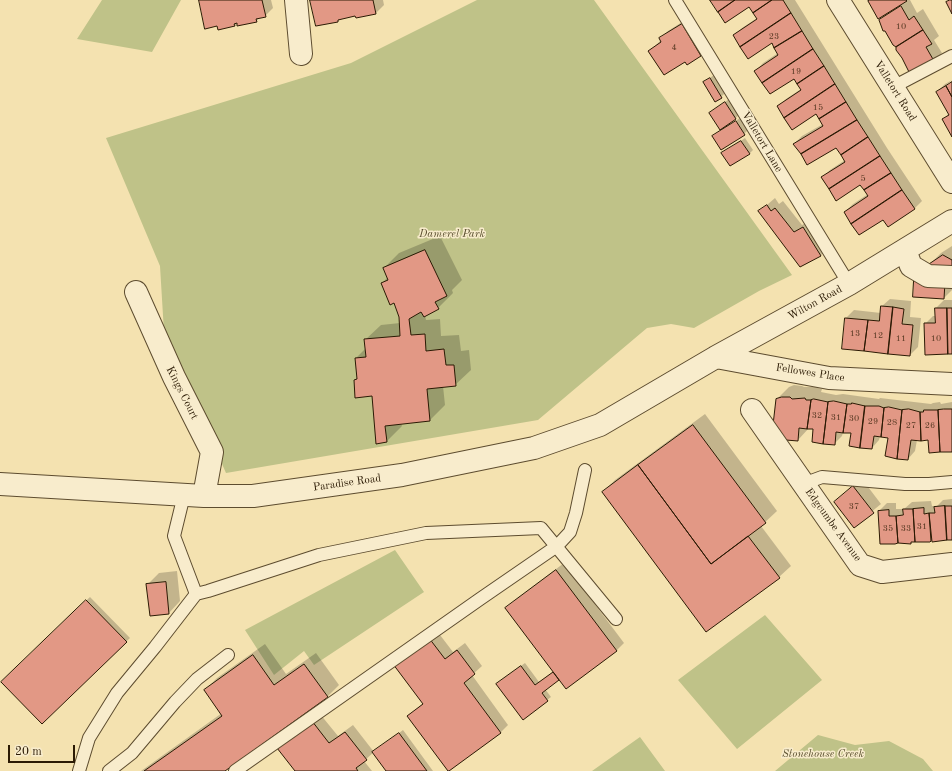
<!DOCTYPE html>
<style>
body{margin:0}
#map{position:relative;width:952px;height:771px;overflow:hidden;background:#f4e2b0;font-family:"Old Standard TT",serif}
canvas{display:block}
.scale{position:absolute;left:8px;top:745px;width:67px;height:18px;box-sizing:border-box;border:2px solid #2b1a04;border-top:0;padding-left:5px;font-size:12px;line-height:14px;white-space:nowrap;color:#2b1a04;-webkit-text-stroke:3px #f8eccc;paint-order:stroke}
</style>
<div id="map">
<canvas width="952" height="771"></canvas>
<div class="scale">20 m</div>
</div>
<script>
const g = document.querySelector('canvas').getContext('2d');
g.lineJoin = 'round';
function fillPath(path, color) { g.fillStyle = color; g.fill(path, 'evenodd'); }
function trace(path, color, width, dash) { g.strokeStyle = color; g.lineWidth = width; g.lineCap = dash ? 'butt' : 'round'; g.setLineDash(dash || []); g.stroke(path); }
function drawText(font, color, halo, rows, align = 'center') {
  g.font = font + ' "Old Standard TT",serif'; g.lineWidth = 3; g.setLineDash([]); g.textBaseline = 'middle'; g.strokeStyle = halo; g.fillStyle = color; for (const [text, x, y, turn = 0] of rows) {
    g.save(); g.translate(x, y); g.rotate((+turn || 0) * Math.PI / 180); g.textAlign = isNaN(turn) ? turn : align; if (halo) g.strokeText(text, 0, 0); g.fillText(text, 0, 0); g.restore();
  }
}
fillPath(new Path2D(`
 M102,0H181L152,52L77,39Z
 M477,0H594L792,275L759,291L694,328L671,324L647,328L538,420L226,473L164,332L160,266L106,138L351,63Z
 M395,550L424,592L314,665L304,651L274,675L245,630Z
 M765,615L822,680L737,749L678,680Z
 M818,735L855,745L889,741L923,759L933,771H775Z
 M640,737L665,771H592Z`), '#bfc288');
fillPath(new Path2D(`
 M200,0H271L273,8L265,16L261,17L256,21L238,22L235,26L218,25Z
 M311,0H383L384,5L376,13L356,17V15L340,18L338,21Z
 M712,0H795L887,148L922,201L914,209L883,218L845,212L853,204L868,194L861,184L823,178L830,170L845,160L837,147L808,164L794,144L802,136L823,124L816,113L778,107L786,99L801,89L794,77L756,71L763,63L778,53L772,41L734,36L742,28L757,18L750,6Z
 M868,0H910L917,13L923,9L939,36L934,40L942,53L934,60L897,47L880,20L885,14L873,8Z
 M690,17L708,48L700,55L685,60L650,51L661,40L660,39L668,31Z
 M714,75L725,93L721,97L704,82Z
 M952,80L945,86V88L952,83V135L943,120L949,113L937,92L945,84Z
 M729,99L739,115L730,123L731,124L740,118L748,130L744,134L714,136L722,130L710,113Z
 M745,138L753,150L749,154L723,153Z
 M775,198L779,204L783,201L802,225L811,220L828,248L821,255L800,265L760,211Z
 M440,236L462,280L452,290L453,293L438,308L425,315L426,320L440,319L441,336L459,335L461,351L469,350L471,370L455,385L443,386L445,405L430,420L401,423L402,426L387,441L373,395L355,380L358,377L356,358L366,348L365,340L381,325L400,323V317L395,302L382,283L388,277L384,268L399,253Z
 M952,246V269L929,265L941,253Z
 M952,274V290L944,298L914,296Z
 M890,299L911,301L910,317L921,318L918,347L910,355L843,348L846,318L854,310L881,313L882,306Z
 M944,300H952V353L925,324L933,316H936V308Z
 M794,385L802,386L804,387H817L818,388L822,389L821,392L836,395L843,394L879,399L880,398L931,404L933,403L940,402L941,404L952,402V450L929,439L917,440L915,451L908,459L889,437L880,436L879,440L872,448L852,433L843,432L842,436L834,444L815,428H809L798,440L777,399L789,387Z
 M705,414L777,511L761,526L791,566L779,577L603,492L615,480Z
 M862,479L881,504L854,526L835,502Z
 M952,499V539L931,540L930,541L879,511L887,503H896V509H904L912,502L931,501L932,506H937L943,500Z
 M564,563L624,643L616,651L559,679L545,689L551,697L547,700L501,680L525,663L539,682L554,671L507,608L514,601Z
 M177,571L180,601L169,613L147,585L159,573Z
 M90,597L130,638L42,723L2,682Z
 M437,631L453,652L465,643L482,666L472,675L508,725L500,733L409,716L423,703L395,664Z
 M265,644L286,674L316,653L339,685L327,697L223,771H141L222,713L205,690L217,678Z
 M320,714L338,736L353,725L374,752L403,730L433,771H388L374,752L364,761L372,771H297L279,748Z`), '#0003');
const building = new Path2D(`
 M199,0H262L266,17L256,19L257,22L237,26V23L234,24L235,26L218,30L217,26L205,29Z
 M310,0H373L376,14L356,18L355,16L338,20V22L316,26Z
 M710,0H735L718,12Z
 M735,0H772L753,13L749,7L725,23L718,12Z
 M772,0H783L791,13L740,47L733,35L757,19L753,13Z
 M870,0H906L907,1L878,19L868,1Z
 M950,0H952V14L946,2Z
 M901,6L909,20L914,16L923,30L896,47L893,45L885,31H883L879,20Z
 M791,13L802,31L774,48L772,43L748,59L740,47Z
 M682,24L701,56L687,65L685,62L664,75L648,51L661,42L659,38Z
 M923,30L932,44L926,47L934,61L909,72L902,58L896,50V47Z
 M802,31L813,49L762,83L754,71L778,55L774,48Z
 M813,49L824,66L797,84L794,79L770,94L762,83Z
 M824,66L835,84L784,118L777,106L801,90L797,84Z
 M710,78L722,98L715,102L703,82Z
 M952,82V97L946,86Z
 M835,84L846,102L819,119L816,114L792,130L784,118Z
 M946,86L952,97V137L942,119L949,115L936,92Z
 M725,102L736,119L720,130L709,113Z
 M846,102L857,120L801,154L793,144L823,126L819,119Z
 M857,120L868,137L841,155L836,148L807,165L801,154Z
 M736,121L745,135L721,150L712,136Z
 M868,137L880,156L829,189L821,177L845,162L841,155Z
 M741,141L750,154L730,166L721,153Z
 M880,156L891,173L864,190L860,185L836,201L829,189Z
 M891,173L902,190L851,224L844,212L868,196L864,190Z
 M902,190L915,209L888,227L883,220L859,235L851,224Z
 M767,205L771,211L775,208L794,232L803,227L821,256L800,267L758,211Z
 M425,250L447,296L435,302L439,309L424,317L421,312L409,319L411,335L425,334L426,351L444,349L446,365H454L456,386L427,389L430,421L385,426L387,442L376,444L372,396L355,398L354,380L357,379L355,358L366,357L364,339L400,336L399,317L394,303L390,305L381,283L388,280L383,268Z
 M943,255L952,260V270L928,265Z
 M914,280L945,282L944,299L913,297Z
 M881,306L893,307L888,354L864,351L868,320L879,321Z
 M893,307L904,309L902,324L913,325L910,356L888,354Z
 M935,308H947L948,354L925,355L924,323H935Z
 M947,308H952V354H948Z
 M845,318L868,320L864,351L842,349Z
 M782,397H790L792,399L805,398L806,400H811L807,429L799,428L798,441L786,440L773,425L776,399Z
 M814,399L828,402L823,444L812,442L813,429H807L811,400Z
 M834,401L847,404L843,433L836,432L835,445L823,444L828,402Z
 M852,403L865,406L860,448L849,446L851,433H843L847,404H851Z
 M865,406H879L884,408L881,437L874,436L872,449L860,448Z
 M889,407L902,410L897,459L885,456L888,438L881,437L884,408Z
 M909,409L920,412L921,441L911,440L908,460L897,459L902,410Z
 M944,409H952V452H940L938,410Z
 M924,410H938L940,452L929,453L928,440L921,441L920,412H923Z
 M693,425L766,523L711,564L638,465Z
 M638,465L711,564L748,536L780,578L706,632L602,492Z
 M853,486L874,513L854,528L834,502Z
 M945,506L947,540L932,542L929,513H935L934,507Z
 M945,506H952V540H947Z
 M924,508V514L929,513L931,541L930,542H915L913,509Z
 M903,509H913L915,542H911V544L898,543L896,516L903,515Z
 M889,510V516H896L898,543L895,544H880L878,511Z
 M556,570L617,651L566,689L505,608Z
 M166,582L169,614L150,616L146,584Z
 M86,600L127,642L42,724L1,682Z
 M429,638L445,659L457,650L475,674L464,683L501,733L449,771H448L407,716L423,704L393,664Z
 M253,655L274,685L304,664L328,697L225,771H144L222,716L204,690Z
 M521,666L535,685L553,672L559,680L542,693L548,701L523,720L496,684Z
 M312,721L329,743L345,732L367,760L356,768L358,771H295L277,748Z
 M399,733L427,771H386L372,752Z`);
fillPath(building, '#e29885');
trace(building, '#2b1a04', 1);
const service = new Path2D(`
 M675,0L849,284
 M893,87L952,56
 M803,484L822,477L905,484H929L952,482
 M184,495L174,536L196,594
 M79,771L89,738L117,693L155,647L196,594L208,591L319,555L426,533L541,528L616,619
 M109,771L132,753L175,702L197,679L228,655
 M235,771L480,599L557,546L570,532L576,513L585,470`);
const minor = new Path2D(`
 M296,0L301,54
 M838,0L952,182
 M905,250L911,266L928,276L952,277
 M136,292L174,377L212,452L204,496
 M716,357L829,378L952,384
 M752,410L860,565L882,572L952,564
 M0,484L204,496H253L402,475L534,448L600,425L716,357L849,284L952,221`);
trace(service, '#5d4c2f', 14);
trace(minor, '#5d4c2f', 24);
trace(service, '#f8eccc', 12);
trace(minor, '#f8eccc', 22);
drawText('9px', '#593a24', null, [
 ["10",901,27],
 ["23",774,37],
 ["4",674,48],
 ["19",796,72],
 ["15",818,108],
 ["5",863,179],
 ["13",855,334],
 ["12",878,336],
 ["11",901,339],
 ["10",936,339],
 ["32",817,416],
 ["31",836,418],
 ["30",854,419],
 ["29",873,422],
 ["28",892,423],
 ["27",911,426],
 ["26",930,426],
 ["37",854,507],
 ["31",922,527],
 ["35",888,529],
 ["33",906,529]
]);
drawText('11px', '#2b1a04', '#f8eccc', [
 ["Valletort Road",895,91,58],
 ["Valletort Lane",762,142,59],
 ["Wilton Road",815,303,-29],
 ["Fellowes Place",810,373,9],
 ["Kings Court",182,393,63],
 ["Paradise Road",347,483,-8],
 ["Edgcumbe Avenue",833,525,54]
]);
drawText('italic 11px', '#574c2c', '#f8eccc', [
 ["Damerel Park",452,234],
 ["Stonehouse Creek",823,754]
]);
</script>
